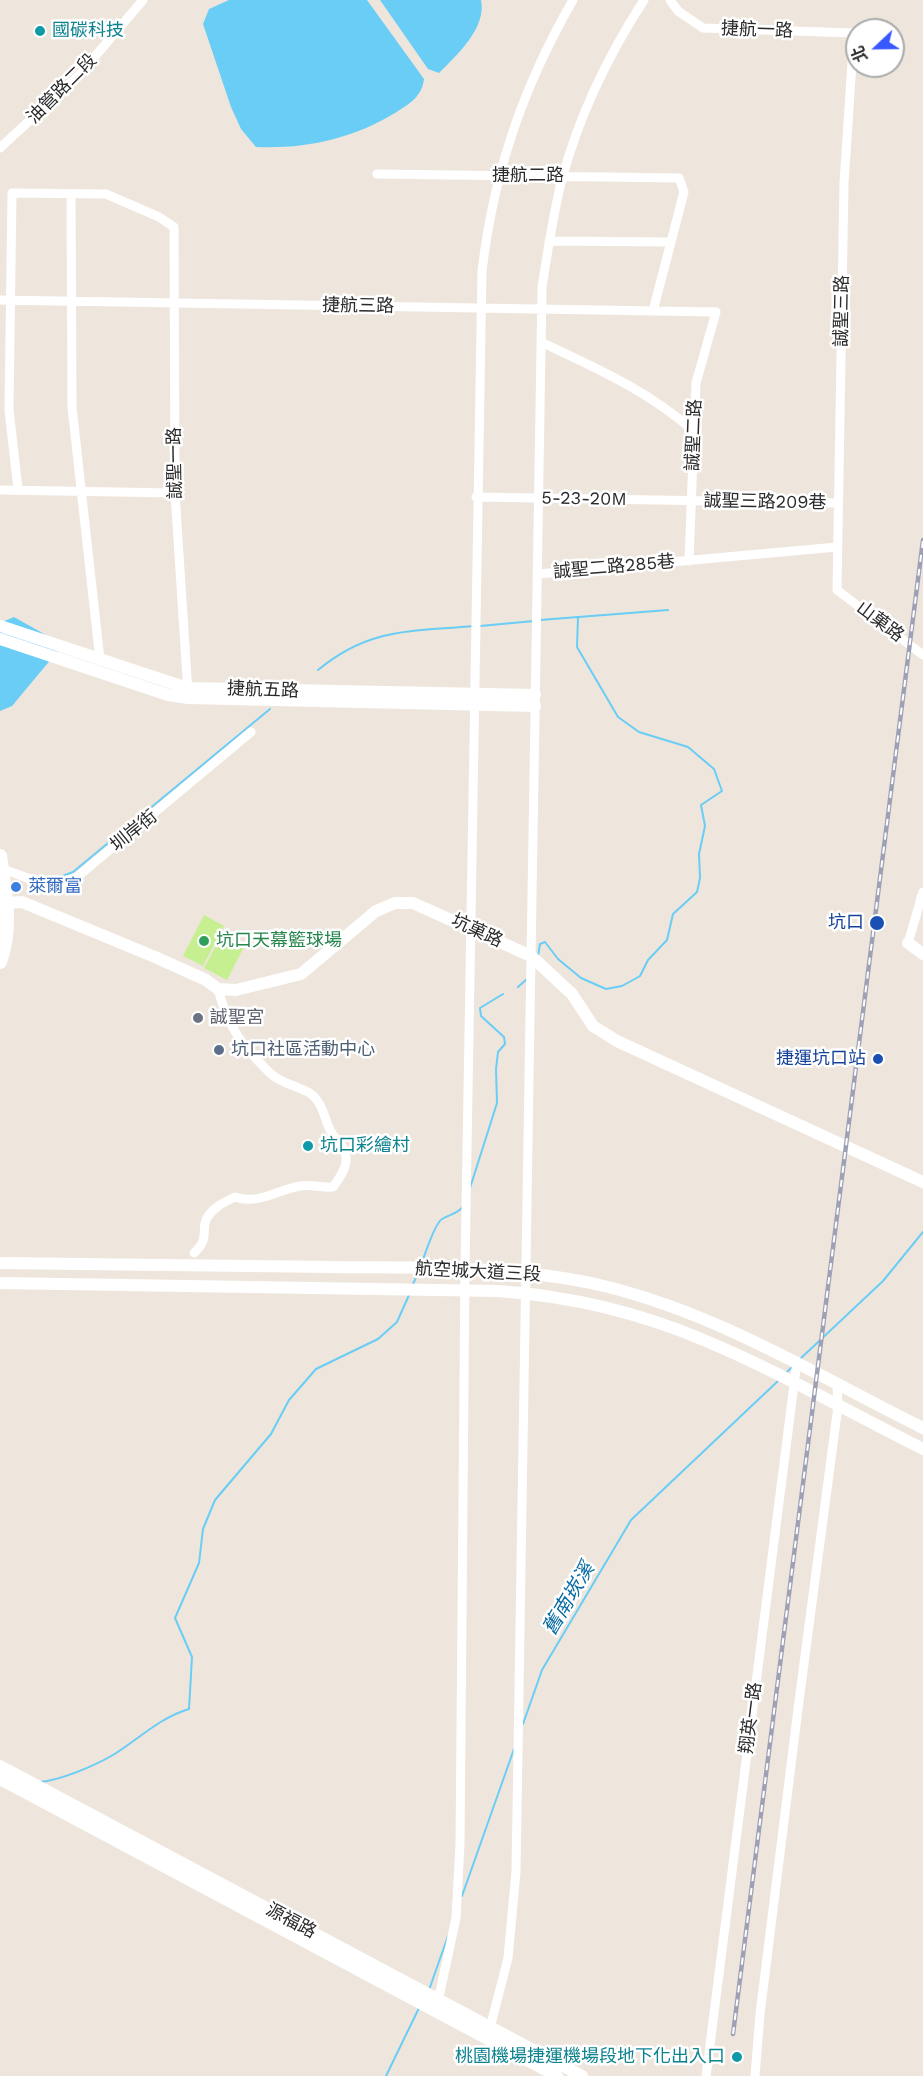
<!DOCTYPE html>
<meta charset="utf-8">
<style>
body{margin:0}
#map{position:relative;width:923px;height:2076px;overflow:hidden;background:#eee6dc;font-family:"Work Sans","Noto Sans TC",sans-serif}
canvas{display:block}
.north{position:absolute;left:845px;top:18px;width:60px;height:60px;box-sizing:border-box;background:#fff;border:2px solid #aaa;border-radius:50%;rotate:248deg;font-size:16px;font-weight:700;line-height:24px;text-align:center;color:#2b2b2b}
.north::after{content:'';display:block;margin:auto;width:21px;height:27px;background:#3859ff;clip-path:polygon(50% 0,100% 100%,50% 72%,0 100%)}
</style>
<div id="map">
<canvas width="923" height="2076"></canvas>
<div class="north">北</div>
</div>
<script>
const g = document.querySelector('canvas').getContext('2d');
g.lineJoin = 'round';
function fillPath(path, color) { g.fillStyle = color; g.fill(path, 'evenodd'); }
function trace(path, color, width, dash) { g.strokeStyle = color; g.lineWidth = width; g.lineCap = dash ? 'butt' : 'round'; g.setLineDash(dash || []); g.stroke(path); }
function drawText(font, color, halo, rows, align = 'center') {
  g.font = font + ' "Work Sans","Noto Sans TC",sans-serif'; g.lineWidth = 5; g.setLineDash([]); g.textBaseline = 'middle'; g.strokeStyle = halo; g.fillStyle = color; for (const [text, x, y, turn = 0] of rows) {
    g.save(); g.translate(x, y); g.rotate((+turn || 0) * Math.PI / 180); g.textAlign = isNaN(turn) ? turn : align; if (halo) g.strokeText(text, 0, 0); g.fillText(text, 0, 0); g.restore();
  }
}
fillPath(new Path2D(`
 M204,915L224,926L203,966L183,956Z
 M222,935L244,947L227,980L204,968Z`), '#c5ef91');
fillPath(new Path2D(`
 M229,0H367L424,79C422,97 409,104 395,113C352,139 306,149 256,147L241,129L231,107L203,24L209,9Z
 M380,0H481C487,28 456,56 439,73L428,69Z
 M14,617L53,639L58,645L57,652L12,706L0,711V623Z`), '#69cdf5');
trace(new Path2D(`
 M540,620L668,610
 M480,626L534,621
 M318,670C370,627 410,632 474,626
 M60,877L73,872L270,709
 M538,956L540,944L545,942L558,959L581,978L606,989L622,986L640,976L648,960L667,940L673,914L697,892L700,878L699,854L705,826L701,805L722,791L714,769L688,747L639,732L618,717L577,647L578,617
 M518,987L527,979
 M470,1188L497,1103L496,1069L498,1052L505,1044L504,1037L481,1016L480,1008L503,994
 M421,1265C425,1255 434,1224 442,1219C450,1214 455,1215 463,1207
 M413,1284L418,1273
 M800,1359L883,1281L923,1232
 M785,1374L794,1365
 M523,1724L542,1670L631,1520L779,1380
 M40,1782C61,1780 94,1766 113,1755C139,1739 159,1718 189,1709L192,1657L175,1618L199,1563L203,1529L215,1500L271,1434L289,1400L316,1369L378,1339L397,1322L409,1295
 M462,1896L514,1749
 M429,1990L448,1936
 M386,2076L419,2008`), '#69cdf5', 2);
trace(new Path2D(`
 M670,0L678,11L703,28L854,33L844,183L837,590L923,655
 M0,148L80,74L143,0
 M377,174L679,178L684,192L653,311
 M71,194L72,407L100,660
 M549,241L671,242
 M0,300L716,312L696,383L689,561
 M541,342C598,369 645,389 694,431
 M18,489L9,410L12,193L106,194L159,217L174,227L175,493L188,693
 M0,490L175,493
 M476,497L838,503
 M538,574L837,547
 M0,868C31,878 44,890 77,877L251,732
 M908,943L923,892
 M194,1253C211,1237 200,1231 207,1218C213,1207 225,1202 235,1197C259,1205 276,1190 300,1186C310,1184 322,1188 333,1187C339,1179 347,1168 346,1158C346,1146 335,1140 330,1130C324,1118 323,1103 311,1094C299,1086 281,1084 270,1073C242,1046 228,1027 218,989
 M437,2006L456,1918L460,1844L465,1268L482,271C494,171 523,87 573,0
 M489,2032L508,1958L516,1872L542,287C548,250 553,214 562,179C579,116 609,54 644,0
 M706,2076L797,1361
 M755,2076L760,2014L798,1709L838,1406L837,1385`), '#fff', 9);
trace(new Path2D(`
 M0,626L187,688L535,695
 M0,639L168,695L188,698L535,706
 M922,898L923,899
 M8,903L22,902L155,957L206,980L218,989L236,990L301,974L376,911L395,903H413L531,956L572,994L593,1026L617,1041L923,1182
 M908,943L923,954
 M0,1263C110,1264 221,1266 331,1267C422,1268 515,1265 604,1286C719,1314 818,1376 923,1428
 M0,1283L498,1291C568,1296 641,1313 706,1341C780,1372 851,1413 923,1449
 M0,1766L582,2076
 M0,1779L557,2076`), '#fff', 12);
trace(new Path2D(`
 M0,856C5,893 13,925 0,962`), '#fff', 14);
const rail = new Path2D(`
 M733,2034L923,540`);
trace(rail, '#9ea1b6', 4.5);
trace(rail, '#fff', 2, [7]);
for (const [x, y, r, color] of [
 [40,31,6,"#0f9aa8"],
 [16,887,6,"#3f7fe0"],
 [877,923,8,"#1a4fb4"],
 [204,941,6,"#2e9e5b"],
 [198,1018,6,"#6b7280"],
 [219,1050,6,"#5c6f8a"],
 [878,1059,6,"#1a4fb4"],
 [308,1146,6,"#0f9aa8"],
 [737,2057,6,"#0f9aa8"]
]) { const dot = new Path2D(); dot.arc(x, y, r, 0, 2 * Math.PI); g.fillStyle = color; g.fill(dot); trace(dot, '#fff', 2); }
drawText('18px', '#2b2b2b', '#fff', [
 ["捷航一路",757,30,2],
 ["油管路二段",62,89,-45],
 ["捷航二路",528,176],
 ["捷航三路",358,306,1],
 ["誠聖三路",842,311,-89],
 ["誠聖二路",694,435,-88],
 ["誠聖一路",175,463,-91],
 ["5-23-20M",584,499,1],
 ["誠聖三路209巷",765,502,1],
 ["誠聖二路285巷",614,567,-5],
 ["山菓路",880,622,37],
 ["捷航五路",263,690,2],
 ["圳岸街",134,831,-39],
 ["坑菓路",477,931,25],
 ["航空城大道三段",478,1272,3],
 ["翔英一路",751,1718,-83],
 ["源福路",291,1921,28]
]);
drawText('18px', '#0d838f', '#fff', [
 ["國碳科技",52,31],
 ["坑口彩繪村",320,1146],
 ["桃園機場捷運機場段地下化出入口",725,2057,"right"]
], 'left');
drawText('18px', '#366cbe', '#fff', [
 ["萊爾富",28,887]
], 'left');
drawText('18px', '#164399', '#fff', [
 ["坑口",864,923],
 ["捷運坑口站",866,1059]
], 'right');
drawText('18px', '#27864d', '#fff', [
 ["坑口天幕籃球場",216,941]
], 'left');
drawText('18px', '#5b616d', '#fff', [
 ["誠聖宮",210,1018]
], 'left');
drawText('18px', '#4e5e75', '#fff', [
 ["坑口社區活動中心",231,1050]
], 'left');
drawText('italic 20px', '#066aa4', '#fff', [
 ["舊南崁溪",569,1599,-59]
]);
</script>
